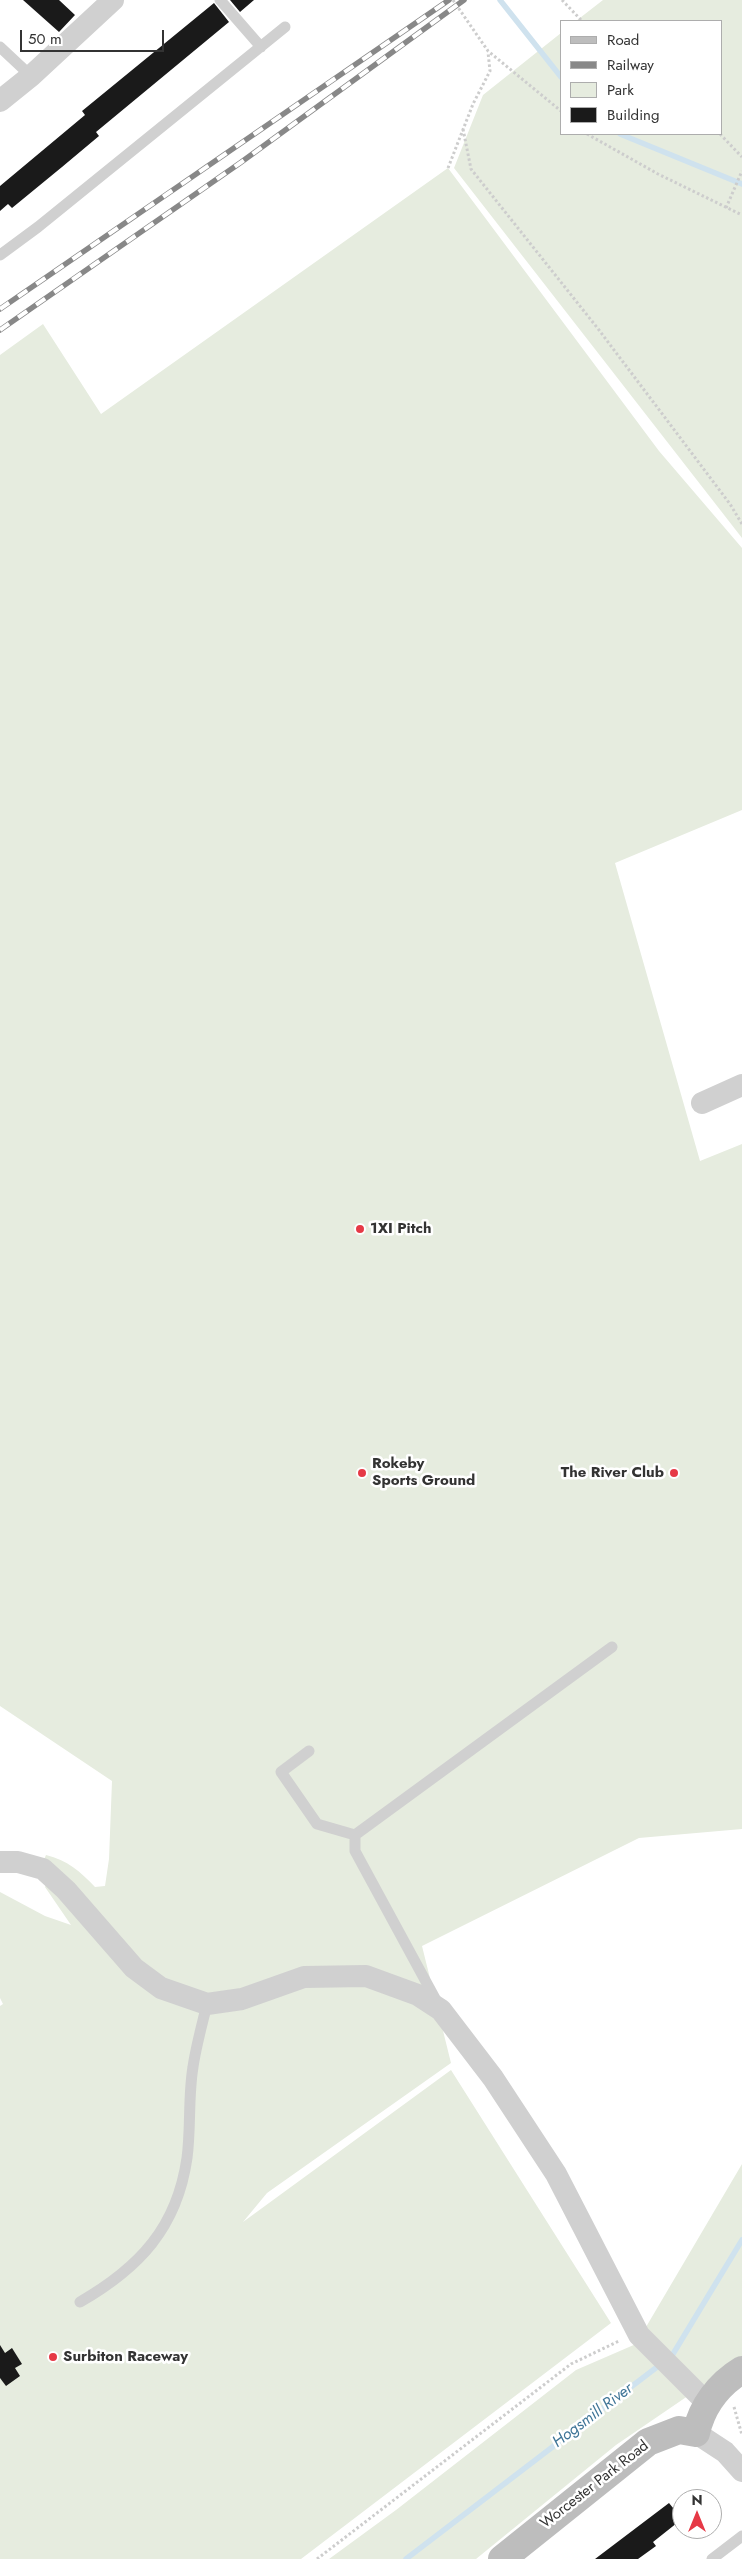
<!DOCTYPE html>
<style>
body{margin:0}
#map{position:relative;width:742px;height:2559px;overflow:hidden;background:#fff;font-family:Jost,sans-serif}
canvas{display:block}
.legend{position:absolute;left:560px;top:20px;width:162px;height:115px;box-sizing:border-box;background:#fff;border:1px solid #adadad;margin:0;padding:6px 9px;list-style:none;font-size:15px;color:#333}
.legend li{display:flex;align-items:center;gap:10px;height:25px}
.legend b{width:25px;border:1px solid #adadad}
.north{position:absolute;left:672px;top:2489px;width:50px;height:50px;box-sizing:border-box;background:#fff;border:1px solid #adadad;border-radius:50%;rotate:0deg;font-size:14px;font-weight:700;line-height:20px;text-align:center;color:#333}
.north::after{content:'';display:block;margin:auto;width:18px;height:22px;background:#e63946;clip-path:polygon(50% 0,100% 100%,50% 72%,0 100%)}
.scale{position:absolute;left:20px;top:30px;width:144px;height:22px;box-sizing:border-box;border:2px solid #333;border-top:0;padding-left:6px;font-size:15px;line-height:18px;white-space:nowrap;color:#333;-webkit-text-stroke:4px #fff;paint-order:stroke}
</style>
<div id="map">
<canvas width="742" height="2559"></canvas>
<ul class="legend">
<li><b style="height:6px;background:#bdbdbd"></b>Road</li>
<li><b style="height:6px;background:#888"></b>Railway</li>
<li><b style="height:14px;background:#e6ecdf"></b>Park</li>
<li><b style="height:14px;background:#1a1a1a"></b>Building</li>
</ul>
<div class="north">N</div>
<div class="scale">50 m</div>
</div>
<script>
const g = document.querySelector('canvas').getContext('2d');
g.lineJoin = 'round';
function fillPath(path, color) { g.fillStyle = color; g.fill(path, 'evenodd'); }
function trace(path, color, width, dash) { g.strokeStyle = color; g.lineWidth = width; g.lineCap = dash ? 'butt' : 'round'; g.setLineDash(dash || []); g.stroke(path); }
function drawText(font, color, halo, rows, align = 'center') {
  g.font = font + ' Jost,sans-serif'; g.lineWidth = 5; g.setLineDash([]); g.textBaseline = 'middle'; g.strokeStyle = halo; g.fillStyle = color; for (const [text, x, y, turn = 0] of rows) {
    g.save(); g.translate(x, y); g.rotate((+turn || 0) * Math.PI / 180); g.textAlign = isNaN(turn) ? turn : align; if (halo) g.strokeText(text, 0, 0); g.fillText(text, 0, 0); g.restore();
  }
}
fillPath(new Path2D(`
 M603,0H742V538L454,168L483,95L561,33V134H721V21H576Z
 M448,168L659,451L742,548V810L615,863L700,1161L742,1144V1829L639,1838L422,1946L451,2063L267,2193L243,2222L451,2070L611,2323L301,2559H0V2006L3,2004L0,1998V1892L45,1916L71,1925L45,1887L51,1870L43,1862L46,1855C67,1860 81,1872 95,1887L105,1886L109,1859L112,1781L0,1706V355L43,324L101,414Z
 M742,2164V2359L616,2445L476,2559H329L396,2510L576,2370L636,2344Z`), '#e6ecdf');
trace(new Path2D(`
 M500,0L561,77
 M620,134L742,184
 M668,2359L673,2354L742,2240
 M406,2559L661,2364`), '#cfe2ee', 5.5);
fillPath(new Path2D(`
 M23,0H59L75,15L59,32Z
 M230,0H254L240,12Z
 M214,3L229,22L96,132L99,136L62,167L12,208L8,204L0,211V186L85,115L82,111Z
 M0,2345L5,2353L12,2348L22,2364L15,2368L20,2376L6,2386L0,2378Z
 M669,2503L682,2519L653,2542L656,2546L638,2559H595Z`), '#1a1a1a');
trace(new Path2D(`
 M453,0L488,51L561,111
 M562,0L582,21
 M463,129L471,169L599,330L730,504L742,524
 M587,134L658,174L742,215
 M720,134L742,157
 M448,168L473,104L490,71L488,52
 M726,208L742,171
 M734,2407L742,2435
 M317,2559L571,2364L619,2341`), '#cdcdcd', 3, [2.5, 2.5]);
trace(new Path2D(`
 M220,0L261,47
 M0,47L31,76
 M0,255L38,227L285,27
 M309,1751L281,1772L317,1824L355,1835
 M437,2002L355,1851V1835L612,1647
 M80,2302C139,2268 177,2228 187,2158C191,2128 188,2097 193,2067C196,2046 202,2025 207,2004
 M712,2559L742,2536`), '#d0d0d0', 11);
trace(new Path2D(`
 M0,101L31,76L113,0
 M702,1103L742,1085
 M0,1862H18L43,1869L66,1890L134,1968L161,1988L207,2004L242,1999L304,1977L366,1976L418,1995L441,2010L493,2078L556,2174L639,2335L708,2404
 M696,2433L725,2452L742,2471`), '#d0d0d0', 22);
trace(new Path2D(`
 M502,2559L648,2442L679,2430L696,2433C702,2406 719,2384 742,2370`), '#bdbdbd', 28);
const rail = new Path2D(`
 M0,309L449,0
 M0,330L240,163L464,0`);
trace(rail, '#888', 5.5);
trace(rail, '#fff', 4, [11]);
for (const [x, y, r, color] of [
 [360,1229,5,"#e63946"],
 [362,1473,5,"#e63946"],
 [674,1473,5,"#e63946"],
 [53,2357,5,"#e63946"]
]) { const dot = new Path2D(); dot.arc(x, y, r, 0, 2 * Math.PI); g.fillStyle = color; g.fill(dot); trace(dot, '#fff', 2); }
drawText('bold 15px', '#333', '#fff', [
 ["1XI Pitch",370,1229],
 ["Rokeby",372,1464],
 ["Sports Ground",372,1481],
 ["The River Club",664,1473,"right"],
 ["Surbiton Raceway",63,2357]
], 'left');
drawText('15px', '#333', '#fff', [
 ["Worcester Park Road",595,2485,-38]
]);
drawText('italic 16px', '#3f7597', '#fff', [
 ["Hogsmill River",593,2416,-37]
]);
</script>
